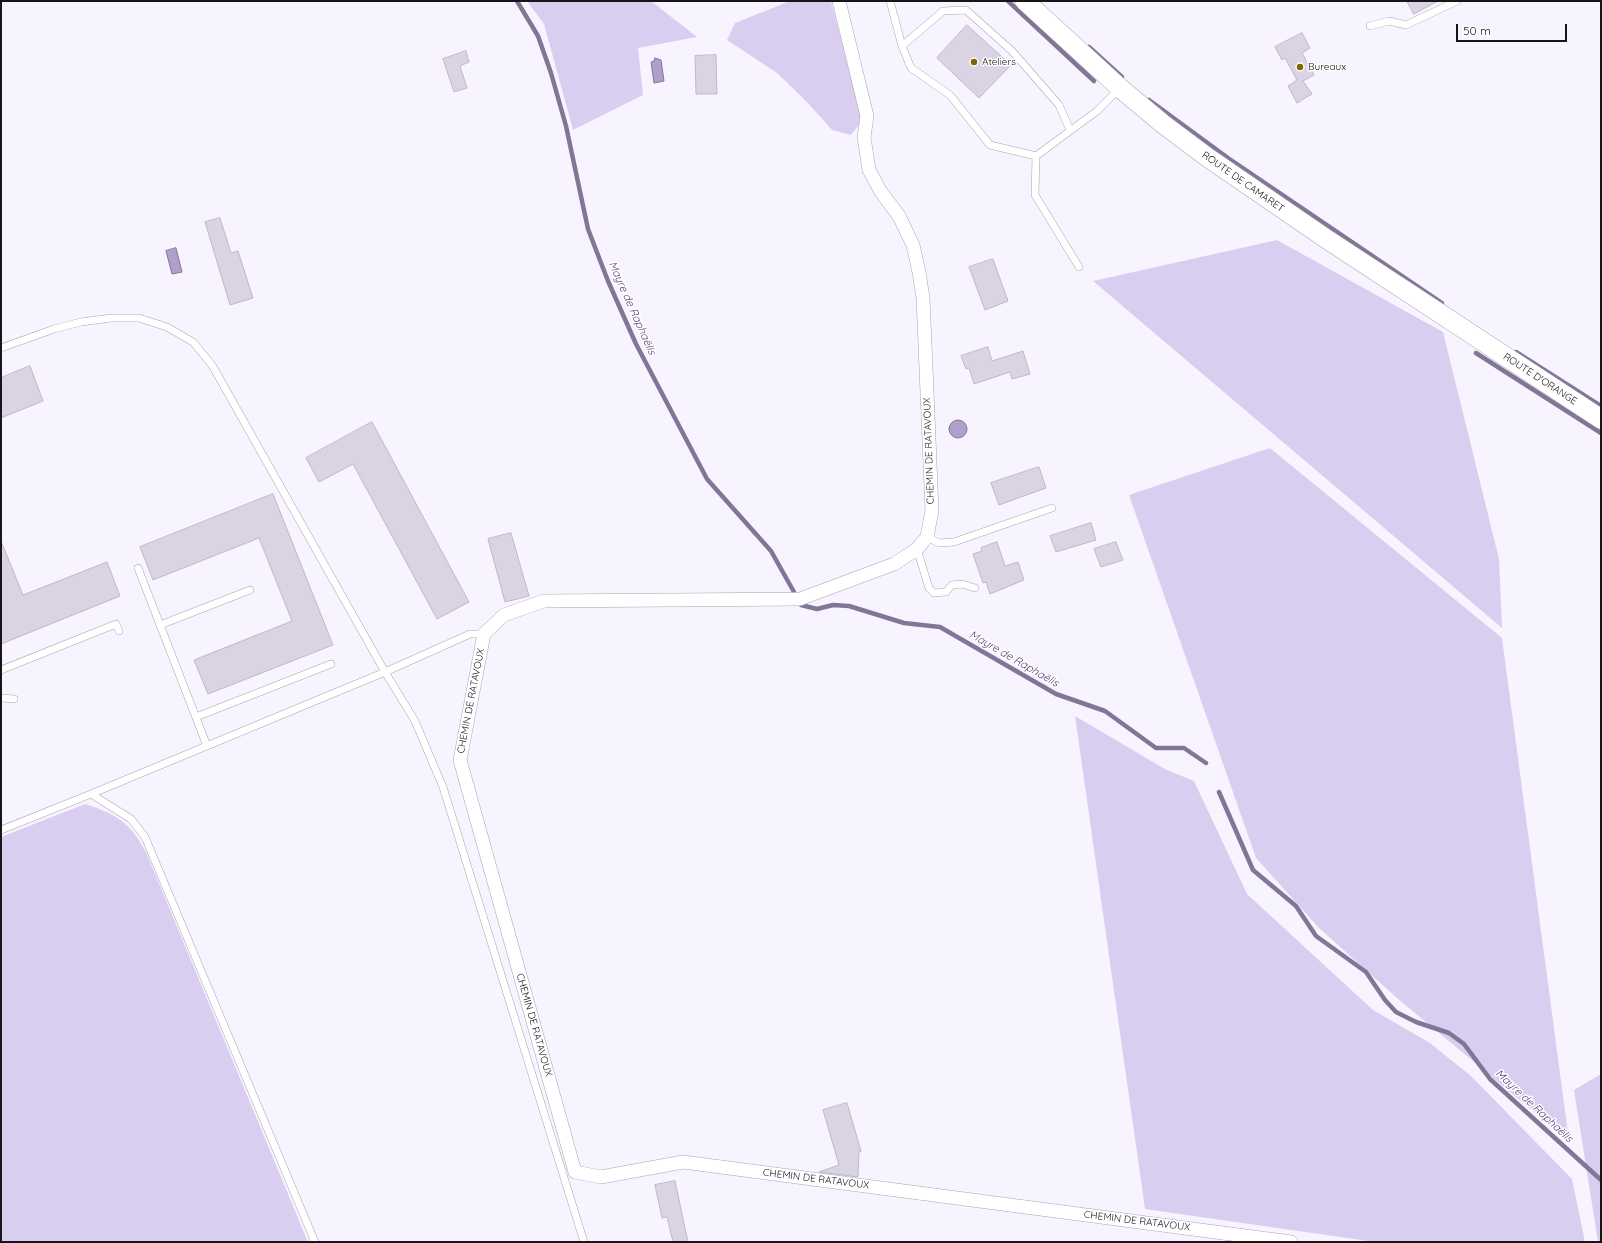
<!DOCTYPE html>
<meta charset="utf-8">
<style>
body{margin:0}
#map{position:relative;width:1602px;height:1243px;overflow:hidden;background:#f8f4ff;font-family:Quicksand,sans-serif}
canvas{display:block}
.frame{position:absolute;inset:0;border:2px solid #17151a;pointer-events:none}
.scale{position:absolute;left:1456px;top:24px;width:111px;height:18px;box-sizing:border-box;border:2px solid #17151a;border-top:0;padding-left:5px;font-size:12px;line-height:14px;white-space:nowrap;color:#17151a;-webkit-text-stroke:3px #fff;paint-order:stroke}
</style>
<div id="map">
<canvas width="1602" height="1243"></canvas>
<div class="frame"></div>
<div class="scale">50 m</div>
</div>
<script>
const g = document.querySelector('canvas').getContext('2d');
g.lineJoin = 'round';
function fillPath(path, color) { g.fillStyle = color; g.fill(path, 'evenodd'); }
function trace(path, color, width, dash) { g.strokeStyle = color; g.lineWidth = width; g.lineCap = dash ? 'butt' : 'round'; g.setLineDash(dash || []); g.stroke(path); }
function drawText(font, color, halo, rows, align = 'center') {
  g.font = font + ' Quicksand,sans-serif'; g.lineWidth = 3; g.setLineDash([]); g.textBaseline = 'middle'; g.strokeStyle = halo; g.fillStyle = color; for (const [text, x, y, turn = 0] of rows) {
    g.save(); g.translate(x, y); g.rotate((+turn || 0) * Math.PI / 180); g.textAlign = isNaN(turn) ? turn : align; if (halo) g.strokeText(text, 0, 0); g.fillText(text, 0, 0); g.restore();
  }
}
fillPath(new Path2D(`
 M527,1H651L697,37L638,48L643,95L573,130L544,24Z
 M790,1H831L861,115V122L851,135L832,130L806,101L777,73L727,40L735,23Z
 M1277,240L1443,332L1499,559L1502,628L1093,281Z
 M1270,448L1502,638L1569,1141L1397,998L1319,928L1256,858L1129,495Z
 M1075,716L1165,769L1194,781L1247,894L1373,1010L1430,1043L1471,1076L1572,1179L1585,1242H1375L1145,1209Z
 M85,804C116,814 130,822 146,852L308,1242H1V837Z
 M1601,1074V1242H1598L1574,1090Z`), '#dacef0');
const water = new Path2D(`
 M655,58L661,60L664,81L654,83L651,62L654,61Z
 M176,248L182,272L172,274L166,251Z
 M949 429a9 9 0 1 1 18 0a9 9 0 1 1-18 0Z`);
fillPath(water, '#b09fcd');
trace(water, '#827697', 1);
trace(new Path2D(`
 M517,1L538,36L551,73L566,126L588,229L608,281L636,344L707,479L771,551L794,592
 M1008,1L1094,81
 M1089,47L1122,77
 M1149,100L1228,158L1442,303
 M1516,352L1601,406
 M1476,353L1601,433
 M801,605L817,609L833,605L849,606L904,623L940,627L1056,694L1105,711L1156,748H1184L1206,763
 M1219,792L1253,870L1296,906L1316,936L1366,972L1385,1000L1396,1012L1416,1022L1449,1033L1464,1044L1490,1079L1601,1180`), '#827697', 4.5);
const building = new Path2D(`
 M1407,1H1438L1414,14Z
 M967,25L1011,65L979,98L937,58Z
 M1302,33L1310,48L1302,53L1314,75L1303,81L1312,94L1297,103L1288,86L1297,80L1285,58L1282,60L1275,47Z
 M466,51L469,62L460,66L467,88L454,92L443,59Z
 M716,55L717,94H696L695,56Z
 M220,218L231,253L238,251L253,298L230,305L205,222Z
 M993,259L1008,301L985,310L969,267Z
 M988,347L992,361L1023,351L1030,374L1012,379L1010,372L974,384L969,368L966,369L961,356Z
 M30,366L43,401L1,418V378Z
 M372,422L469,602L437,619L353,464L319,482L306,458Z
 M1039,467L1046,488L999,505L991,483Z
 M273,494L333,645L208,694L194,660L292,621L259,538L153,580L140,547Z
 M1091,523L1096,540L1056,552L1050,536Z
 M511,533L529,596L505,602L488,539Z
 M1,541L23,595L107,562L120,596L1,644Z
 M997,542L1005,566L1018,562L1024,580L990,594L986,582L983,583L973,554L982,551L981,548Z
 M1116,542L1123,560L1101,567L1094,549Z
 M847,1103L861,1151L859,1152L858,1177L819,1172L839,1165L823,1110Z
 M675,1181L682,1214L688,1242H673L667,1217L662,1218L655,1185Z`);
fillPath(building, '#d9d3e4');
trace(building, '#bdb7c8', 1);
const service = new Path2D(`
 M890,1L902,46
 M1370,26L1389,21L1406,25L1457,1
 M1070,130L1059,105L1012,51L966,10L943,11L902,46L911,68L950,95L990,145L1036,156L1097,111L1120,88
 M1036,156L1035,195L1079,267
 M1,348L54,329L81,322L111,318H139L167,327L193,342L212,365L385,672L470,634H484
 M927,537L939,543L954,542L1052,508
 M917,549L929,588L934,593L946,592L952,585L962,584L975,588
 M138,568L207,746
 M160,625L250,590
 M1,670L116,624L119,631
 M1,698L14,699
 M196,717L331,664
 M91,794L385,672L415,721L443,787L584,1242
 M1,830L91,794L131,819L145,837L315,1242`);
const minor = new Path2D(`
 M839,1L867,116L864,137L869,170L881,192L899,216L913,245L919,272L923,298L932,510L927,537L917,549L894,564L800,599L544,601L504,615L484,634L460,760L575,1172L601,1177L683,1162L1291,1242`);
const secondary = new Path2D(`
 M1025,1L1120,88L1163,124L1207,157L1325,238L1601,419`);
trace(service, '#aaa4b4', 8);
trace(minor, '#aaa4b4', 14);
trace(secondary, '#aaa4b4', 20);
trace(service, '#fff', 7);
trace(minor, '#fff', 13);
trace(secondary, '#fff', 19);
for (const [x, y, r, color] of [
 [974,62,4,"#816700"],
 [1300,67,4,"#816700"]
]) { const dot = new Path2D(); dot.arc(x, y, r, 0, 2 * Math.PI); g.fillStyle = color; g.fill(dot); trace(dot, '#fff', 1.5); }
drawText('10px', '#17151a', '#fff', [
 ["Ateliers",982,62],
 ["Bureaux",1308,67]
], 'left');
drawText('10px', '#17151a', '#fff', [
 ["ROUTE DE CAMARET",1243,182,35],
 ["ROUTE D'ORANGE",1540,379,33],
 ["CHEMIN DE RATAVOUX",929,451,-92],
 ["CHEMIN DE RATAVOUX",471,701,-79],
 ["CHEMIN DE RATAVOUX",534,1025,74],
 ["CHEMIN DE RATAVOUX",816,1179,7],
 ["CHEMIN DE RATAVOUX",1137,1221,7]
]);
drawText('italic 11px', '#563d78', '#fff', [
 ["Mayre de Raphaëlis",632,308,66],
 ["Mayre de Raphaëlis",1014,659,30],
 ["Mayre de Raphaëlis",1534,1106,43]
]);
</script>
